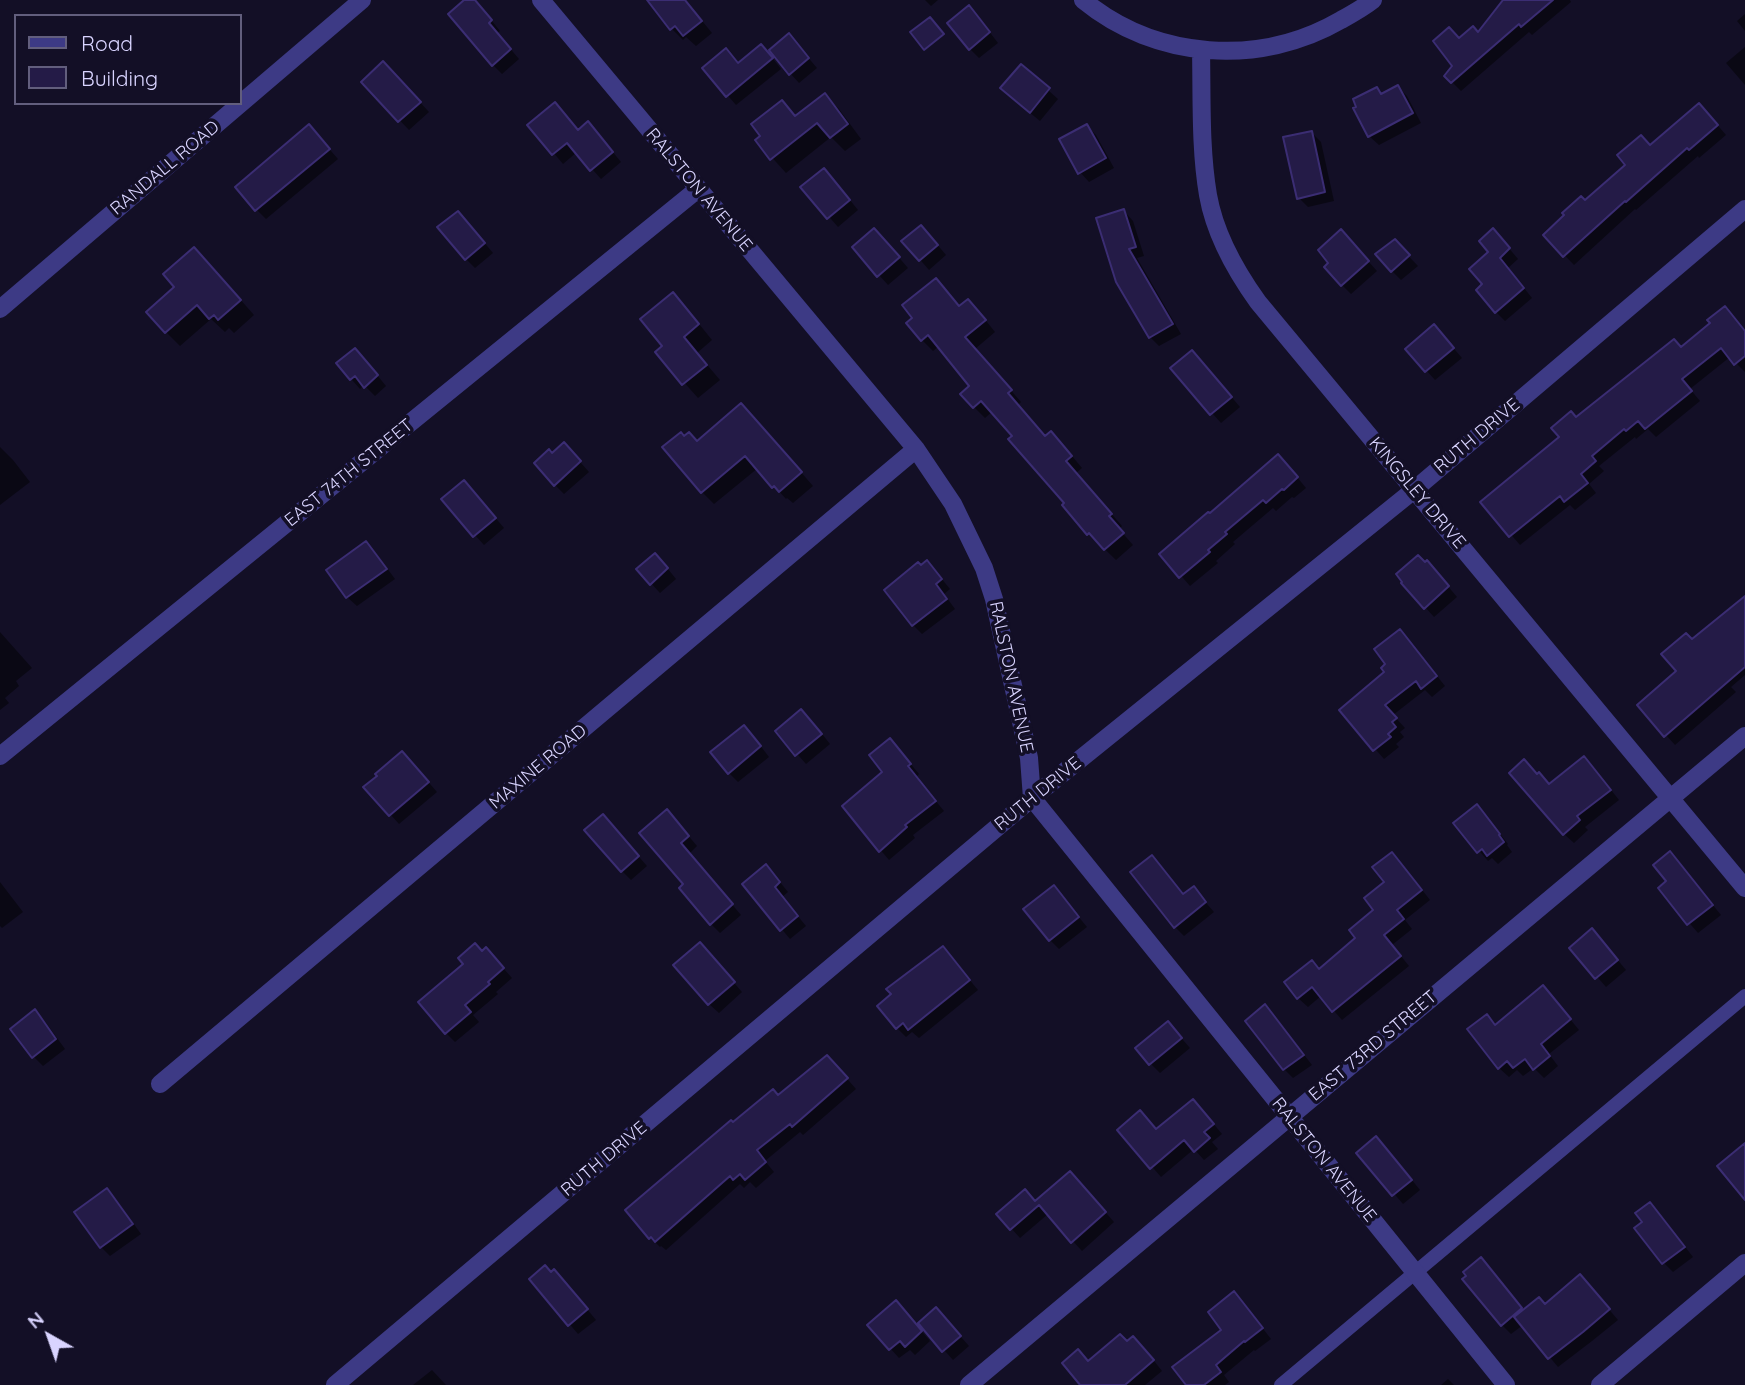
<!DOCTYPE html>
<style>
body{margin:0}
#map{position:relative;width:1745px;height:1385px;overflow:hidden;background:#130f26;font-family:Quicksand,sans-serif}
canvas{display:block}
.legend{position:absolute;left:14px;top:14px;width:228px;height:91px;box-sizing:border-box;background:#130f26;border:2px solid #625e7d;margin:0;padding:9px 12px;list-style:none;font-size:21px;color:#d9d4ff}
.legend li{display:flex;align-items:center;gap:14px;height:35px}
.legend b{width:35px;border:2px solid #625e7d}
.north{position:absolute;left:14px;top:1301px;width:70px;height:70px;-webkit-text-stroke:5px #130f26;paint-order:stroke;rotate:320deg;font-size:19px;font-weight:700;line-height:28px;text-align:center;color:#d9d4ff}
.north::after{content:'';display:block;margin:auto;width:24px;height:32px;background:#d9d4ff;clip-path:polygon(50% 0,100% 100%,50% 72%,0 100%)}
</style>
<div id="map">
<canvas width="1745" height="1385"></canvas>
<ul class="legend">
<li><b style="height:9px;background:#3d3a85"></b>Road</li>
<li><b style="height:19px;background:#241b47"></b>Building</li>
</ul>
<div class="north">N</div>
</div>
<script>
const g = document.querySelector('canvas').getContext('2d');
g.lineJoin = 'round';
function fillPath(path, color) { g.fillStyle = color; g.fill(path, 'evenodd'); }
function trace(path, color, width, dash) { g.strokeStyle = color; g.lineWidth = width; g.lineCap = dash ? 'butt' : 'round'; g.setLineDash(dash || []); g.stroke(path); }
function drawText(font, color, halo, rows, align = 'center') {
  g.font = font + ' Quicksand,sans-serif'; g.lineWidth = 7; g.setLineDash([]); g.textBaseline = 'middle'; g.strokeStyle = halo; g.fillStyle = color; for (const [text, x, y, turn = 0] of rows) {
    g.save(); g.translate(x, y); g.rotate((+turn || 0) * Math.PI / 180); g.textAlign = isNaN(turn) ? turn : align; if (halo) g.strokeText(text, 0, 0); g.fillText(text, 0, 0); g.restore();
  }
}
fillPath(new Path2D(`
 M467,0H473L480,6L500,31L497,33L519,59L502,74L493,65Z
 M649,0H685L712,33L696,46L686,37L683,40L671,28Z
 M925,0H938L931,6Z
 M1503,0H1570L1571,2L1532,35L1529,32L1461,91L1446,76L1454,66L1459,40L1479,34L1504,2Z
 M1745,14V31L1737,21Z
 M978,17L998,43L979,58L970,49Z
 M789,35L817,68L799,83L790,73Z
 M1745,47V85L1726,63Z
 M770,55L781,69L736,105L704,68L738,64Z
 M1021,66L1058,99L1040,121L1012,98Z
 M393,73L429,112L409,130L363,82Z
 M1398,87L1407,96L1421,123L1379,145L1369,136L1377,89L1383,95Z
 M825,95L839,109L861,139L845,151L831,137L786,173L757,141L763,136L782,102L797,117Z
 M1708,114L1726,135L1699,158L1698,156L1636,210L1635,209L1574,265L1545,235L1650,147Z
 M530,125L597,133L621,162L601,179L577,152L563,164Z
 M1087,126L1096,135L1114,168L1089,182L1080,172Z
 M1312,133L1321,142L1334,201L1308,207L1299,198Z
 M318,136L338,159L266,219L257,210Z
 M833,179L858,210L838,227L803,187Z
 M1124,211L1133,221L1144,256L1137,258L1181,334L1159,346L1150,337L1118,282Z
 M467,222L493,253L475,268L466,259Z
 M930,236L946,255L929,270L904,241Z
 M883,239L908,268L888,285L879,275Z
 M1502,240L1518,259L1508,268L1532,298L1505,321L1496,312L1484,285Z
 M1350,241L1377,271L1351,294L1342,285Z
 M1394,241L1418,266L1401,280L1392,271Z
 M209,264L254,315L234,333L229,328L225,332L211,319L180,346L166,332Z
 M673,295L687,309L712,340L697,353L720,380L698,398L657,352L665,346Z
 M960,308L979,312L995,332L975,349L1021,402L1018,405L1046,438L1062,444L1082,468L1076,473L1122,526L1119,529L1133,545L1116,560L1089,534L1065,505L1066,503L1014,436L993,411L985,418L974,407L971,386L939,346L933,351L922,340Z
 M1745,331V372L1730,357L1690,389L1700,401L1656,437L1648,429L1636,439L1635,437L1599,466L1604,471L1589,484L1596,493L1575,510L1570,505L1520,545L1483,502L1561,437L1577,419L1681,349Z
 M1443,336L1462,358L1435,380L1407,349Z
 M364,359L386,386L375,396L364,385L360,389L338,364Z
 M1201,361L1240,407L1221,423L1172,368Z
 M753,417L813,486L793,503L787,498L786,499L758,468L714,504L702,492L685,438L698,443Z
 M0,447L13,460L30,482L0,505Z
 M573,454L589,472L564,494L555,485L552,455Z
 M1288,466L1306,488L1294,498L1292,497L1276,511L1273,508L1233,542L1235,544L1216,561L1218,563L1190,586L1162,554Z
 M473,491L504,528L484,545L443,500Z
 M366,543L375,552L395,579L357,606L347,597Z
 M664,564L676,579L660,593L638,569Z
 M936,572L950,589L944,594L955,609L922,634L913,625Z
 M1436,572L1457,597L1434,617L1425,607Z
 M1745,603V675L1731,687L1736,692L1675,745L1666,735L1679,671L1692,641Z
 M0,632L32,668L16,681L19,686L5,698L9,703L0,710Z
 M1409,641L1445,686L1432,697L1425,690L1393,715L1405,728L1400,732L1404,737L1396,744L1399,747L1384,759L1341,710L1386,672L1388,664Z
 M811,720L830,744L806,764L777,731Z
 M753,736L769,757L738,782L729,773Z
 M899,750L919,774L916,777L944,811L913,835L915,838L889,860L844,807L885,773Z
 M411,762L437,792L399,824L366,787Z
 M1593,767L1619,800L1585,827L1588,830L1574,843L1564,834L1537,776L1549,786Z
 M1486,816L1508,844L1507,845L1512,852L1498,864L1492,858L1488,861L1456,824Z
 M676,821L697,846L689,854L741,915L720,933L711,924L686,884Z
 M612,826L647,866L631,880L622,871Z
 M1670,853L1721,915L1698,933L1660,889L1669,882Z
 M1152,858L1184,895L1194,889L1214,912L1184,936L1175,927Z
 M1401,863L1430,900L1405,920L1412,929L1392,945L1409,966L1342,1020L1321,996L1308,1007L1298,998L1320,970L1358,939L1376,910L1386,882Z
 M775,876L788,892L782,897L806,926L790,939L744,884Z
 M0,882L23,912L2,928L0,926Z
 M1054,887L1087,927L1059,949L1050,940Z
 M1601,940L1626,970L1606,987L1572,948Z
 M943,948L978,990L919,1038L912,1032L906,1037L897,1028Z
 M483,953L495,959L512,978L496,992L498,994L473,1015L479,1022L455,1042L446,1033Z
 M709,954L742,992L719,1013L709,1004Z
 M1552,997L1579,1030L1549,1054L1558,1066L1544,1078L1534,1068L1523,1076L1517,1070L1509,1077L1499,1068L1487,1016L1496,1026Z
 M1265,1007L1274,1016L1312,1065L1293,1078L1284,1069L1247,1021Z
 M35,1011L44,1020L65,1049L43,1066L34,1057L12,1029Z
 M1177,1033L1190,1048L1160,1073L1151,1064Z
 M836,1066L856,1089L803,1135L800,1132L765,1161L774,1172L756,1188L750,1182L744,1188L740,1184L666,1250L661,1246L660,1247L651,1238L627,1211L734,1125Z
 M1202,1110L1222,1134L1212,1142L1218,1149L1204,1160L1194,1149L1161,1177L1120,1130L1157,1131Z
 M1386,1148L1420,1190L1403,1204L1359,1153Z
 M1079,1182L1114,1222L1082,1251L1048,1214L1020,1238L1011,1228L1036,1202Z
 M107,1190L116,1199L141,1234L110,1256L101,1247Z
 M1650,1204L1659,1213L1693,1257L1673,1272L1664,1263L1636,1228L1644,1223Z
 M1490,1269L1524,1311L1545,1306L1589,1286L1618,1320L1592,1341L1558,1367L1523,1325L1511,1334L1502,1325Z
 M551,1274L563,1280L596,1320L578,1334L531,1279Z
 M1234,1293L1243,1303L1271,1339L1255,1351L1254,1350L1224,1375L1229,1382L1225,1385H1188L1223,1330Z
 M905,1312L930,1341L915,1355L910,1350L899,1358L869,1325Z
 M945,1319L969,1346L953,1360L920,1323Z
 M1127,1343L1143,1347L1162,1371L1145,1385H1083L1089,1362Z
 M432,1370L446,1385H413Z
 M1448,1379L1454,1385H1441Z`), '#0007');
const building = new Path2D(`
 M464,0H475L492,20L489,23L511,49L492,66L448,14Z
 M647,0H685L702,21L683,36L675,26L670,30Z
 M1503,0H1553L1521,27L1519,24L1451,83L1444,76L1452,66L1433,41L1449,27L1459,38L1473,26L1478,32Z
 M969,5L990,32L969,50L947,23Z
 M930,17L944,34L924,50L910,32Z
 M789,33L809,58L789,75L769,50Z
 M761,44L773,58L726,97L702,68L726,48L738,63Z
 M383,61L421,102L398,122L361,82Z
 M1021,64L1050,88L1030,113L1000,88Z
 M1398,85L1413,113L1368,137L1353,108L1356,107L1353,99L1377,87L1381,94Z
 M825,93L848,124L830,138L817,123L770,160L755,140L760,136L751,124L782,100L795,116Z
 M555,102L578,130L588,121L613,152L590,171L567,143L552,155L527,125Z
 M1699,103L1718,125L1689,150L1687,148L1626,202L1625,201L1563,257L1543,235L1564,215L1562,213L1581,196L1585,200L1625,165L1617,155L1641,135L1650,145Z
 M309,124L330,149L255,211L235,187Z
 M1087,124L1106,158L1078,174L1059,139Z
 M1312,131L1325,192L1297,199L1283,137Z
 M824,168L850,200L827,219L800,187Z
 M1124,209L1136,247L1129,249L1173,324L1149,338L1116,282L1096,218Z
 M458,211L485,243L465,260L437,227Z
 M921,225L938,245L919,261L901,241Z
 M874,228L900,257L877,277L852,247Z
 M1493,228L1510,248L1500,258L1524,288L1495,313L1476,290L1482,284L1469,269L1488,252L1479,241Z
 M1341,229L1369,261L1341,286L1324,267L1328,263L1318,250Z
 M1395,239L1410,255L1391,272L1375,254Z
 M194,247L241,300L218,320L214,315L209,319L197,305L165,333L146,312L174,287L163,274Z
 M936,278L959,306L968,299L986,320L965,337L1012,390L1008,393L1045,436L1051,431L1072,456L1066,461L1112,514L1109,516L1124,533L1104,550L1089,533L1087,535L1062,505L1064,503L1008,439L1012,436L981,401L973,408L960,394L969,386L928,335L921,341L906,323L912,318L902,305Z
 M673,292L699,324L684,337L707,365L682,385L655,352L662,346L640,319Z
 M1725,306L1745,331V356L1734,365L1721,348L1682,379L1692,391L1645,429L1638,421L1626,431L1624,429L1592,456L1596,461L1581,474L1588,483L1564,502L1560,496L1509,537L1480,502L1559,437L1551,428L1571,411L1576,417L1674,339L1681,347L1710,323L1707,320Z
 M1434,324L1454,348L1425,372L1405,349Z
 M355,348L378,375L364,388L355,376L350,380L336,363Z
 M1192,350L1232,397L1210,415L1170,368Z
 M741,403L802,472L779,492L774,486L772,488L745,456L701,493L662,447L681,432L684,436L689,432L697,441Z
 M564,442L581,461L554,486L534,463L549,449L552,453Z
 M1278,454L1298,477L1284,490L1282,489L1266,503L1263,500L1225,532L1227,534L1208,550L1210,552L1179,578L1159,554L1208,512L1210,513Z
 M464,480L496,518L473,537L441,499Z
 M366,541L387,569L346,598L326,570Z
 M655,553L668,568L650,585L636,569Z
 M1418,555L1425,562L1427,560L1449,586L1424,609L1401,583L1402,582L1396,574Z
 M927,560L942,579L936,584L947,599L912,626L884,590L918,562L921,565Z
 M1745,596V667L1664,737L1637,705L1676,671L1661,654L1686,633L1692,639Z
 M1400,629L1437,676L1421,689L1416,681L1385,705L1397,718L1392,722L1396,727L1388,734L1391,737L1373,751L1339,710L1384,672L1381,668L1385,664L1374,649Z
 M801,709L822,734L795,756L775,731Z
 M744,725L761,746L728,774L710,752Z
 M890,738L911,764L908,766L936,801L905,825L907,827L879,852L842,806L882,772L869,755Z
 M402,751L429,782L389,816L363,787L377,776L375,774Z
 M1584,756L1611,790L1577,816L1580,820L1563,835L1509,773L1524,759L1537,774L1539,772L1549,784Z
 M1477,804L1500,834L1499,835L1504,842L1487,856L1482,849L1477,853L1453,823Z
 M667,809L689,836L681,843L733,904L710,925L679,888L683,884L639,833Z
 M603,814L639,856L621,872L584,830Z
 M1670,851L1713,905L1687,925L1658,888L1666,881L1653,865Z
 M1392,852L1422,890L1397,910L1404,919L1384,935L1401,956L1332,1012L1312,987L1297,999L1284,982L1312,960L1319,969L1355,938L1349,930L1373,910L1364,898L1384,882L1372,867Z
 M1152,855L1183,894L1194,886L1206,902L1174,928L1130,872Z
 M766,864L780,882L775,887L798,916L780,931L742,884Z
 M1054,885L1079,917L1049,941L1023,909Z
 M1592,928L1618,960L1595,979L1569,948Z
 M700,942L735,982L708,1005L673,965Z
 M475,943L482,951L486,947L504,968L488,982L490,984L465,1005L471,1012L445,1034L418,1002L463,964L458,958Z
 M943,946L970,980L908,1030L903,1023L896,1029L877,1006L891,994L886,989Z
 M1543,985L1571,1019L1541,1044L1550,1056L1533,1070L1525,1059L1513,1068L1507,1061L1498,1069L1467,1029L1487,1014L1495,1025Z
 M1265,1004L1304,1055L1283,1070L1245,1021Z
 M35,1009L56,1039L32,1058L10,1029Z
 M1168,1021L1182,1038L1149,1065L1135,1048Z
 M827,1055L848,1078L792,1127L790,1124L757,1150L766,1162L745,1180L740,1174L733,1180L730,1176L655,1242L651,1237L649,1239L625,1210L731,1120L733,1122L773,1089L778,1095Z
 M1193,1099L1214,1124L1204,1132L1210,1138L1194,1152L1184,1140L1150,1169L1117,1130L1140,1110L1156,1129Z
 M1376,1136L1412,1180L1392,1196L1356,1153Z
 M1745,1143V1200L1717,1166Z
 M1070,1171L1106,1212L1071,1243L1039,1205L1010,1230L996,1214L1025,1189L1035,1201Z
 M107,1188L133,1224L100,1248L74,1212Z
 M1650,1202L1685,1247L1662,1264L1634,1228L1642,1222L1635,1213Z
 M1481,1257L1522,1308L1501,1326L1462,1279L1466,1276L1463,1272Z
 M545,1265L551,1272L554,1269L588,1309L568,1326L529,1279Z
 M1580,1274L1610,1309L1583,1332L1548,1359L1514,1317L1539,1297L1545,1304Z
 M1234,1291L1263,1328L1245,1342L1244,1341L1216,1365L1221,1372L1204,1385H1186L1172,1367L1221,1330L1208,1312Z
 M896,1300L922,1331L905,1347L900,1341L889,1350L867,1325Z
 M936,1307L961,1336L942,1352L918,1323Z
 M1120,1334L1127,1341L1133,1336L1154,1360L1125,1385H1080L1062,1363L1078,1349L1088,1361Z`);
fillPath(building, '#241b47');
trace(building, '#3b2d73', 2);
trace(new Path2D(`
 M1281,1385L1745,996`), '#3d3a85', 14);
trace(new Path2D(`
 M541,0L916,449L953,504L984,568L994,599L1029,758L1032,798L1506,1385
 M1083,0C1156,60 1260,67 1341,20C1352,14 1363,8 1373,0
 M1201,50C1202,98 1200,148 1208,195C1215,235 1235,270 1258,302L1745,888
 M0,309L362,0
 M0,756L698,189
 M160,1084L916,449
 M335,1385L1032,798L1414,490L1745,209
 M969,1385L1745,736
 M1600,1385L1745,1263`), '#3d3a85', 18);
drawText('18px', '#d9d4ff', '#130f26', [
 ["RANDALL ROAD",165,168,-40],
 ["RALSTON AVENUE",699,190,50],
 ["RUTH DRIVE",1477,436,-40],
 ["EAST 74TH STREET",349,473,-39],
 ["KINGSLEY DRIVE",1417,493,50],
 ["RALSTON AVENUE",1011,677,78],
 ["MAXINE ROAD",538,767,-40],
 ["RUTH DRIVE",1038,794,-39],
 ["EAST 73RD STREET",1373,1046,-40],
 ["RUTH DRIVE",604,1159,-40],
 ["RALSTON AVENUE",1324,1160,51]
]);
</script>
